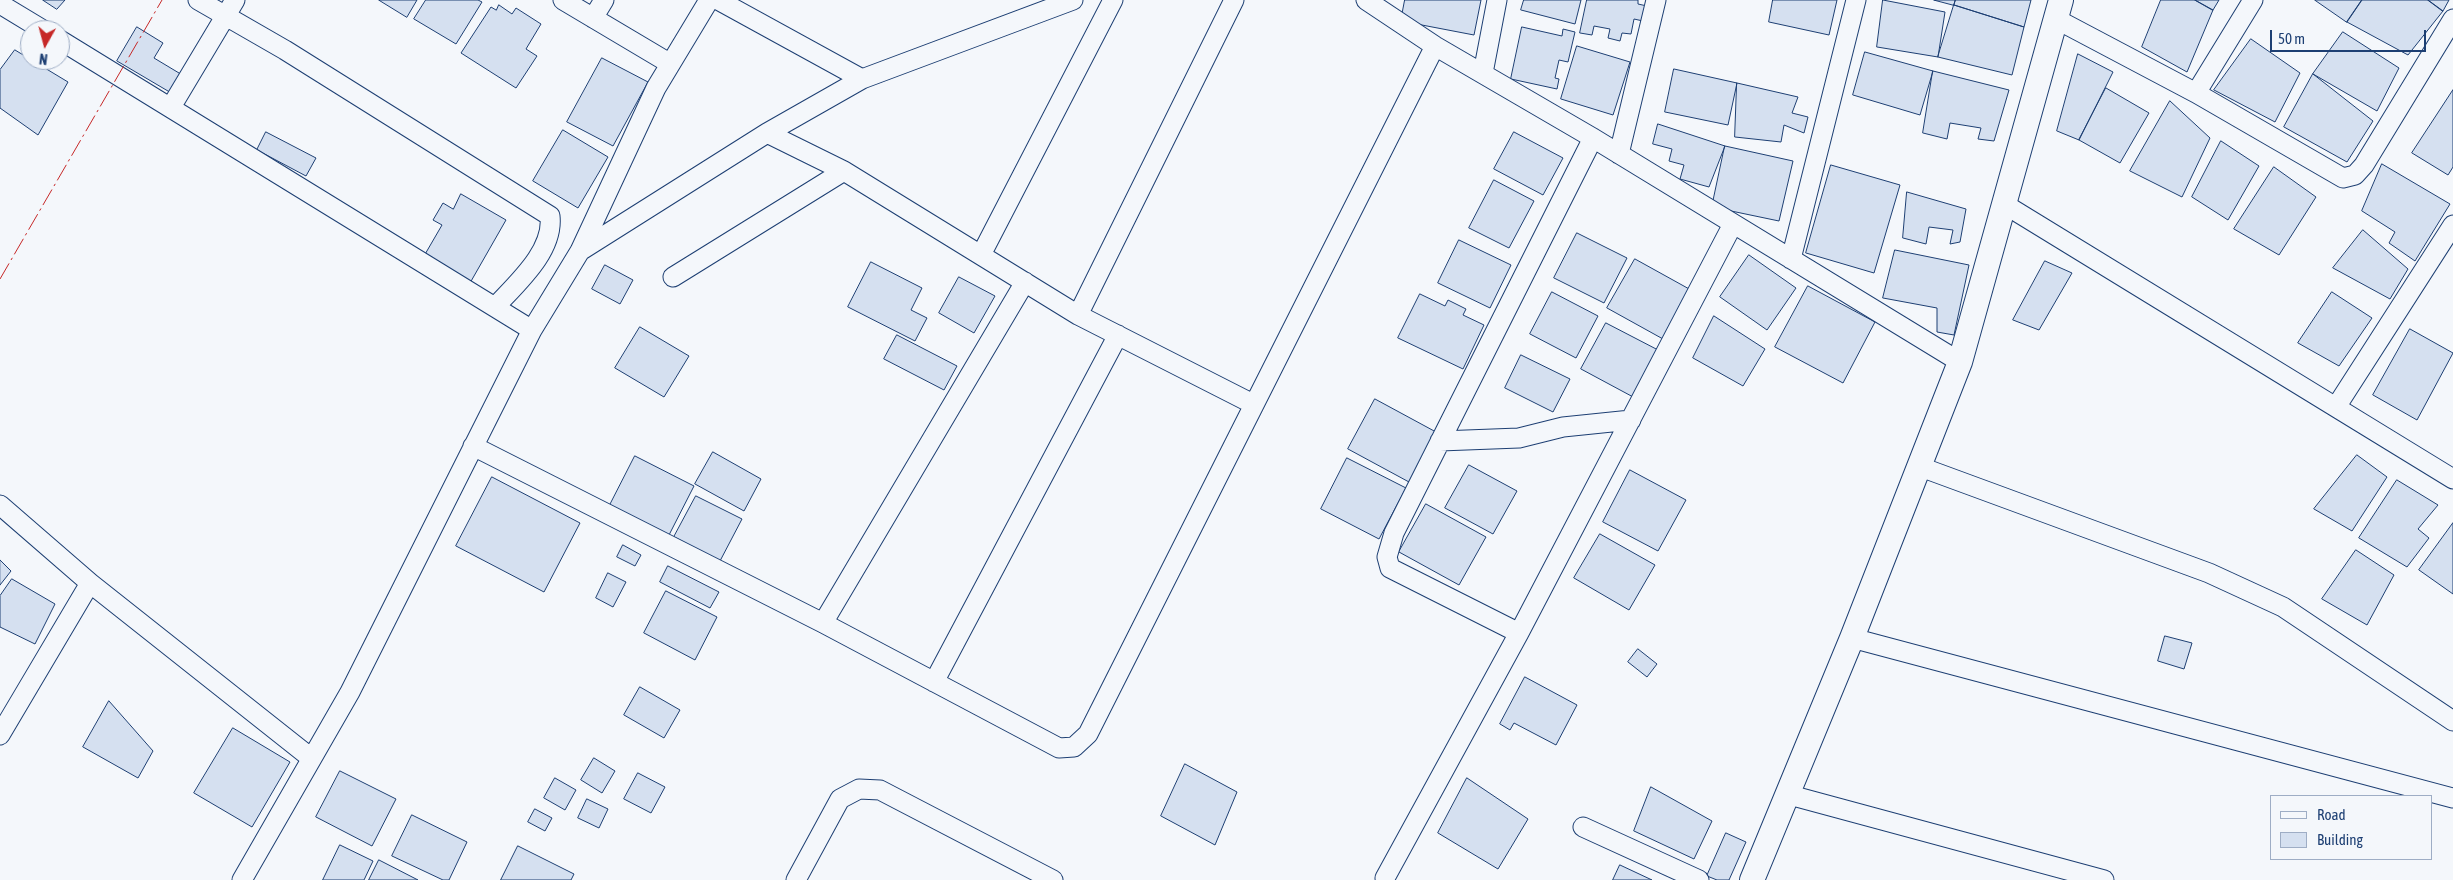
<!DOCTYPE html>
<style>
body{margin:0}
#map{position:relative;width:2453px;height:880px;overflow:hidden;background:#f4f7fb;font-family:"Asap Condensed",sans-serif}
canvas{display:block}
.legend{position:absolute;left:2270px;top:795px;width:162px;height:65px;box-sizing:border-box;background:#f4f7fb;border:1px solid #9eadc5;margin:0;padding:6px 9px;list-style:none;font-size:15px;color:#1d3f73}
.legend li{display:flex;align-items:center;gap:10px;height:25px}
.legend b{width:25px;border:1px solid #9eadc5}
.north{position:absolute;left:20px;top:20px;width:50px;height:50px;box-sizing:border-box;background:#f4f7fb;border:1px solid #9eadc5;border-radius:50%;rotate:187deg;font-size:14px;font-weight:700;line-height:20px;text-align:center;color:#1d3f73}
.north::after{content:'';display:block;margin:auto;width:18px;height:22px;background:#c62828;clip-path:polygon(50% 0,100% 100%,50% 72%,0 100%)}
.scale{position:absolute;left:2270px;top:30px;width:156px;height:22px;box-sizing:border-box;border:2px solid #1d3f73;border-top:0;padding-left:6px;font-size:15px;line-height:18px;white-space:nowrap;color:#1d3f73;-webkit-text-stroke:4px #f4f7fb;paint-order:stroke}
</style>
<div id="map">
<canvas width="2453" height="880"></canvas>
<ul class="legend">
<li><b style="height:6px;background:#f4f7fb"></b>Road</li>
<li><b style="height:14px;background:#d5e0f0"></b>Building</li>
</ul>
<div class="north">N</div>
<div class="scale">50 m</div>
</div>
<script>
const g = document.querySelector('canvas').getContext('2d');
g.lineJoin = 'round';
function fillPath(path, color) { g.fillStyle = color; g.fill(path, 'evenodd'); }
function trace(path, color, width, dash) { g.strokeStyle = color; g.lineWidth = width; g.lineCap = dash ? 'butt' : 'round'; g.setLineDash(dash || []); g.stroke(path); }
const building = new Path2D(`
 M43,0H65L57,9Z
 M379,0H417L407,17Z
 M426,0H478L482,2L456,44L414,19Z
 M1405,0H1481L1474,35L1401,21Z
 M1524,0H1581L1575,24L1521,10Z
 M1587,0H1638V4L1647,6L1643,21L1634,19L1631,34L1622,33L1620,41L1608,38L1610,29L1594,26L1592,35L1580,33Z
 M1773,0H1837L1829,35L1769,22Z
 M1883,0L1945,12L1938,57L1877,47Z
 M1934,0H1955L1954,5Z
 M1956,0H2031L2024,27L1954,5Z
 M2161,0H2195L2213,10L2187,72L2142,47Z
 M2195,0H2219L2213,10Z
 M2315,0H2362L2347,22Z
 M2362,0H2428L2443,11L2408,55L2347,22Z
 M2428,0H2449L2443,11Z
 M499,5L512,14L516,8L541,24L526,49L537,56L516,88L461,53L491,7L496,10Z
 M1954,5L2024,27L2012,75L1938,57Z
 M137,27L163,43L154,58L184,76L173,94L117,61Z
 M1522,27L1562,36L1563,29L1575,32L1568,62L1559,60L1555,78L1559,79L1557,89L1511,79Z
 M2343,32L2399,68L2377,111L2313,74Z
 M2251,39L2300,73L2275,122L2214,90Z
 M1577,46L1630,62L1613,115L1561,99Z
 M15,50L68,82L38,135L0,108V70Z
 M1865,52L1933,71L1920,115L1853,95Z
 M2078,54L2113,72L2079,140L2057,131Z
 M602,58L648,82L613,146L567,122Z
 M1674,69L1737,83L1728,125L1665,112Z
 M1933,71L2009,90L1994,141L1978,139L1981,128L1950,123L1947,139L1923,133Z
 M2313,74L2373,121L2347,162L2284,127Z
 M1737,83L1798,97L1792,113L1808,117L1804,133L1784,125L1781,142L1735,137Z
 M2106,88L2149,113L2120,163L2079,140Z
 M2453,90V167L2448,175L2412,153Z
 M2170,101L2210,138L2182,197L2130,171Z
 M1658,124L1725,146L1709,187L1680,179L1684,165L1669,161L1672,149L1653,144Z
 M563,130L608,157L578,208L533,181Z
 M266,132L316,158L306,176L257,150Z
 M1514,132L1563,158L1543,195L1494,169Z
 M2221,141L2259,166L2228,220L2192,197Z
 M1725,146L1793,161L1779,221L1712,207Z
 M2382,164L2450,204L2415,261L2389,243L2395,232L2362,211Z
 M1831,165L1900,185L1874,273L1806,253Z
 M2274,167L2316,197L2279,255L2234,229Z
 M1494,180L1534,201L1509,248L1469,228Z
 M1907,192L1966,209L1960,242L1950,244L1953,230L1929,227L1926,244L1903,238Z
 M461,194L506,220L470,283L424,256L442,225L433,220L443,203L453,209Z
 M2363,230L2408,269L2390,299L2333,268Z
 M1577,233L1627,258L1604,303L1554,278Z
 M1459,240L1511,265L1490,308L1438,283Z
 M1895,250L1969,265L1954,335L1937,332V308L1883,298Z
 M1749,255L1796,288L1767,330L1720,297Z
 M1635,259L1691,290L1663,339L1607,308Z
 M2045,261L2072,273L2039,330L2013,320Z
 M871,262L922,288L911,310L927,318L915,341L848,307Z
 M605,265L633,280L620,304L592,289Z
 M959,277L995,296L974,333L939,313Z
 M1808,286L1875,322L1843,383L1775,347Z
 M1552,292L1598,316L1576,358L1530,334Z
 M2332,292L2372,318L2339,366L2298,343Z
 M1420,294L1445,306L1448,300L1466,309L1463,315L1484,325L1463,369L1398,338Z
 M1714,316L1765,349L1743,386L1693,358Z
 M1606,323L1660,351L1635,398L1581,369Z
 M640,327L689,356L664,397L615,368Z
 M2410,329L2453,353L2417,420L2373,395Z
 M897,335L957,366L944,390L884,359Z
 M1521,355L1570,379L1553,412L1505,388Z
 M1375,399L1436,432L1409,482L1348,449Z
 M713,452L761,479L744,511L695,484Z
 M2357,455L2387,477L2352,531L2314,509Z
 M635,456L694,486L669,535L610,505Z
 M1347,458L1406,488L1379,539L1321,509Z
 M1469,465L1517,491L1493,534L1445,508Z
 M1630,470L1686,500L1658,551L1603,522Z
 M492,477L580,523L544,592L456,546Z
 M2397,480L2438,505L2418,529L2429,538L2407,567L2359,538Z
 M696,496L742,519L720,561L674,537Z
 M1426,504L1486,537L1459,585L1399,552Z
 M2453,523V594L2419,570Z
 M1600,534L1655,565L1629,610L1574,578Z
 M623,545L641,555L635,566L617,557Z
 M2356,550L2394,575L2367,625L2322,599Z
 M0,560L11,571L0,585Z
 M668,566L719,592L710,608L660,582Z
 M608,573L626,582L613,607L596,598Z
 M12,579L55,604L35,644L0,627V596Z
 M666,591L717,617L695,660L644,633Z
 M2165,636L2192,643L2184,669L2158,661Z
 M1638,649L1657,664L1647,677L1628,662Z
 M1525,677L1577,705L1556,745L1514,723L1510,730L1500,724Z
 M640,687L680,710L664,738L624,715Z
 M109,701L153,751L138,778L83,747Z
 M233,728L290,762L252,827L194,793Z
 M594,758L615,771L602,793L581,780Z
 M1185,764L1237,792L1215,845L1161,816Z
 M340,771L396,799L372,846L316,817Z
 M638,773L665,787L651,813L624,799Z
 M555,778L576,790L565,810L544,798Z
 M1467,778L1528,819L1498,869L1438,833Z
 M1651,787L1712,821L1694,859L1634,831Z
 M587,799L608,809L599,828L578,818Z
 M535,809L552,818L545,831L528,822Z
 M412,815L467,842L449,880H443L392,856Z
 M1726,833L1746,842L1729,880H1717L1707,876Z
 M340,845L373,861L364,880H323Z
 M518,846L574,874L571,880H501Z
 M379,860L418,880H369Z
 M1620,865L1652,880H1613Z`);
fillPath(building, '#d5e0f0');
trace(building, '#1d3f73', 1);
const minor = new Path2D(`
 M198,0L285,50L550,216C554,251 517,283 495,307
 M563,0L669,63
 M718,0L862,79
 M1366,0L1435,46L1593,138L1960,362
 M0,4L43,30
 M593,18L604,0
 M2056,19L2196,93L2343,178L2355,175L2364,165L2453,19
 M60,40L532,330
 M1483,73L1497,0
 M2196,93L2253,0
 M171,107L235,0
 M767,133L844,171L1078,315L1253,404
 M1619,154L1656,0
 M2004,204L2453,479
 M580,251L767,133L862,79L1073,0
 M981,255L1113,0
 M1791,259L1856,0
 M673,277L844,171
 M1078,315L1234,0
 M2336,407L2453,225
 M1440,441L1519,438L1563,427L1631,420
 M473,446L823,623L1059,748L1074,747L1088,734L1435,46
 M1918,466L2209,573L2283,607L2453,721
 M0,505L90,583L311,758
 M823,623L1025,282
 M1519,633L1390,568L1387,557L1394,533L1593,138
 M1852,638L2453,798
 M934,682L1118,335
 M0,735L90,583
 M1786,794L2104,880
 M1583,827L1699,880
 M1385,878L1519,633L1733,224
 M242,880L350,692L532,330L580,251L656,88L709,0
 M796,880L840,799L859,789L880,790L1053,880`);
const tertiary = new Path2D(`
 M1752,880L1852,638L1960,362L2061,0`);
trace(minor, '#1d3f73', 21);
trace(tertiary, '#1d3f73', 26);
trace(minor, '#f4f7fb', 19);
trace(tertiary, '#f4f7fb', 24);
trace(new Path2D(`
 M0,279L162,0`), '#c62828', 1, [18, 4, 2.5, 4]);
</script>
